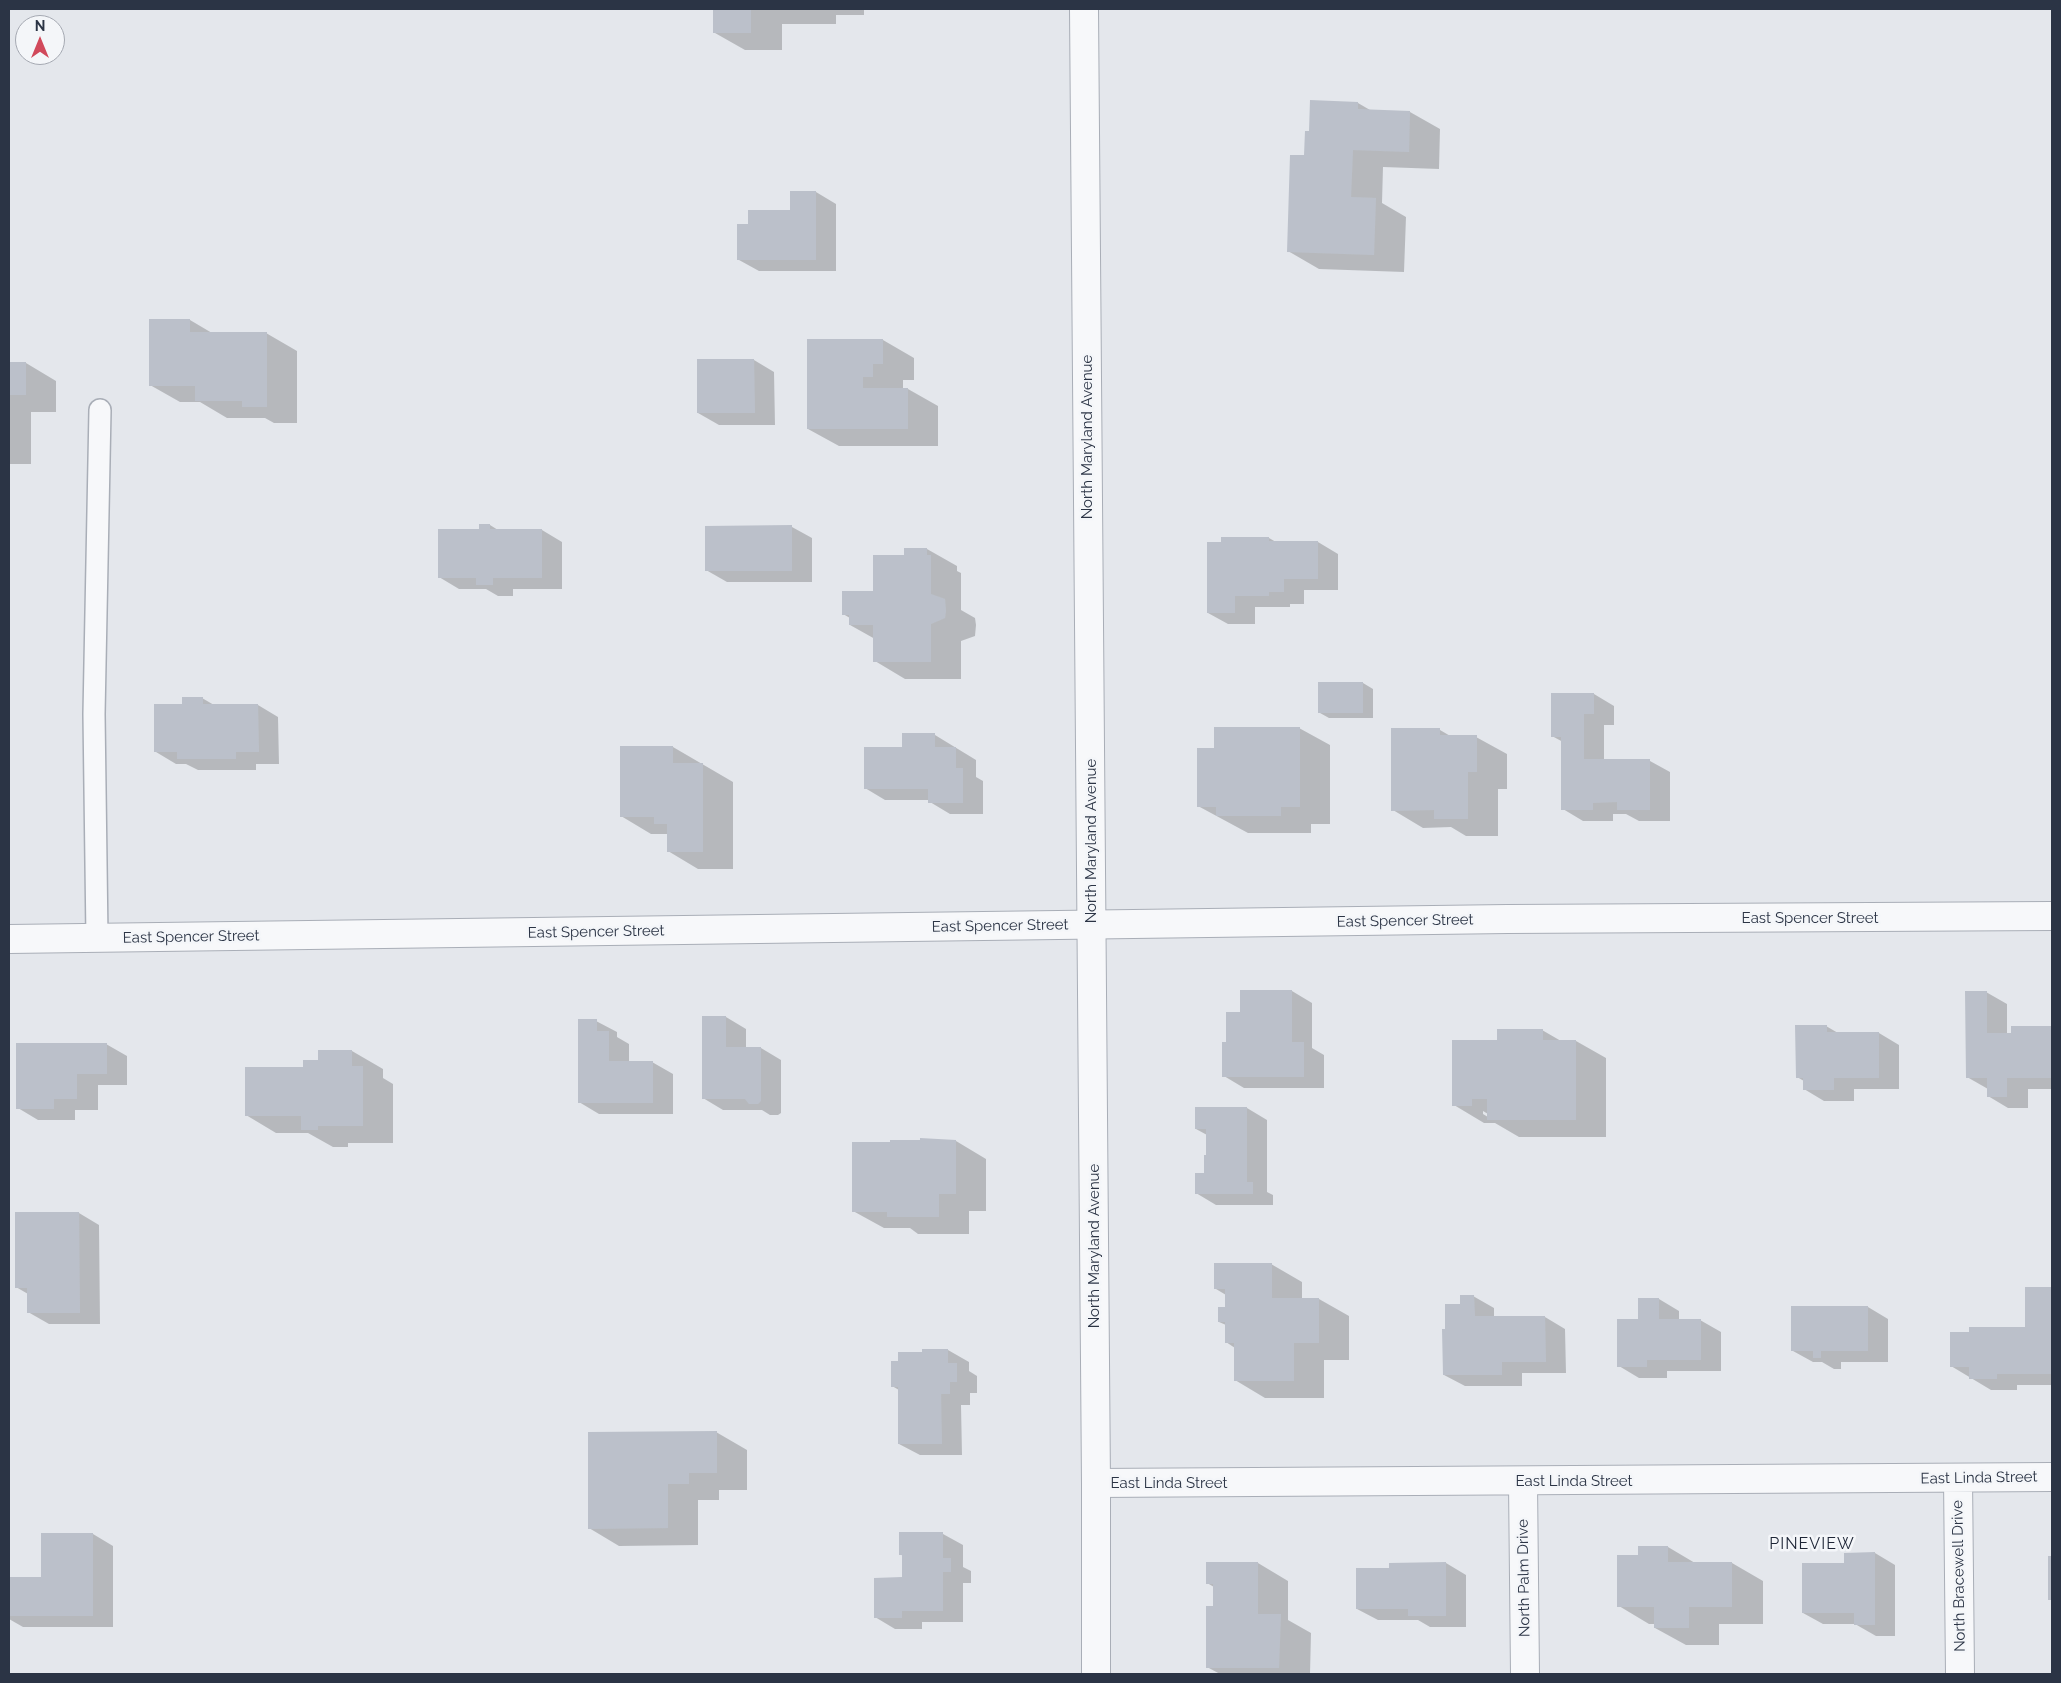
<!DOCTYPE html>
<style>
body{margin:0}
#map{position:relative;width:2061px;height:1683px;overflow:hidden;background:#e4e7ec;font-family:Raleway,sans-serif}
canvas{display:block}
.frame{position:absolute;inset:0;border:10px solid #2b3445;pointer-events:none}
.north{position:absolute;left:15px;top:15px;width:50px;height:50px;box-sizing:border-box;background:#f4f6f9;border:1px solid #a4a8b1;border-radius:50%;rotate:0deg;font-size:14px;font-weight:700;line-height:20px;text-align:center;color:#2b3445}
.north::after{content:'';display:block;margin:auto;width:18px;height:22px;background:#d1495b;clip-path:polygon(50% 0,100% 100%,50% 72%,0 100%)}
</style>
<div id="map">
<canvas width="2061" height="1683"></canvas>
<div class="frame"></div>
<div class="north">N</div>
</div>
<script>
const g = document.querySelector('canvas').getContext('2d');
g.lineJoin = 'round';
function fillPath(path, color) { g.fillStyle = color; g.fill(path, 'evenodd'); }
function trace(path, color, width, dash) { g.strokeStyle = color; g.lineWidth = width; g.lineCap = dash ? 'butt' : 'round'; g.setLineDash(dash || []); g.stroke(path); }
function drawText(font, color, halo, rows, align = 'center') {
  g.font = font + ' Raleway,sans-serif'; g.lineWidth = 5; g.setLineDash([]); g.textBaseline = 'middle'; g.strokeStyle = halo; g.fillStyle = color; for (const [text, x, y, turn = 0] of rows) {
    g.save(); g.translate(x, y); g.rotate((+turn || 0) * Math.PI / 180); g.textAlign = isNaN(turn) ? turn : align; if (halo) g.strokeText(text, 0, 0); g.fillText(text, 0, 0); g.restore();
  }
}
fillPath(new Path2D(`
 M715,9H864V15H836V24H782V50H745L715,33Z
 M1358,103L1370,110L1410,112L1440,129L1439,169L1383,167L1382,203L1406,217L1404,272L1319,269L1288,251L1310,133Z
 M816,192L836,204V271H759L739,260L791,211Z
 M190,320L212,333H266L297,351V423H274L265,418H227L200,402H180L150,385Z
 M808,340H883L914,358V380H903V389H908L938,406V446H839L808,429Z
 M754,360L774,372L775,425H719L698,413Z
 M9,363H26L56,381V412H31V464H9Z
 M490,525L498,530H542L562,542V589H513V596H498L486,589H459L439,577L481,530Z
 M792,527L812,538V582H727L706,570Z
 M1222,538H1269L1276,542H1318L1338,554V590H1304V604H1290V607H1255V624H1228L1208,613Z
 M927,549L957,566V571L961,573V610L975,618L976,625L975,636L961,641V679H905L875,661V639L850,625V618L843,614L875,592L905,556Z
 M1363,683L1373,689V718H1329L1320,713Z
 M1552,694H1594L1614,706V725H1604V761H1650L1670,772V821H1639L1626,814H1613V821H1583L1563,809V742L1552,736Z
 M202,698L214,705H258L278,717L279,764H256V770H198L186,764H176L156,752Z
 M1299,728L1330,745V824H1311V833H1248L1198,806Z
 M1440,730L1452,737H1476L1507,754V789H1498V836H1466L1451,827L1423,828L1393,810Z
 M935,735L976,760V777L983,781V814H950L930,802V800H885L865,788L903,749Z
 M621,747H673L733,782V869H698L668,851V834H651L621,816Z
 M1292,991L1312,1003V1048L1324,1055V1088H1244L1224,1076L1228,1043L1241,1014Z
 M1986,992L2007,1004V1034L2052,1028V1089H2028V1108H2008L1988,1096V1089L1967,1077Z
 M726,1017L746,1029V1048H761L781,1060V1113L778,1115H770L762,1110H723L703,1098Z
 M596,1021L617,1032V1037L629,1044V1062H652L673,1074V1114H599L579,1102Z
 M1826,1026L1838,1033H1879L1899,1045V1089H1854V1101H1824L1804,1089V1081L1797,1077Z
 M1542,1030L1561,1041H1576L1606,1058V1137H1519L1495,1123H1484L1454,1105L1499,1041ZM1483,1111L1488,1114V1117L1483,1114Z
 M106,1044L127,1056V1085H98V1110H75V1120H38L18,1108Z
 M319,1051H352L383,1069V1078L393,1084V1143H348V1147H333L308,1133H276L246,1115L304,1069L319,1062Z
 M1247,1108L1267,1120V1192L1273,1195V1205H1216L1196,1193L1205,1174L1207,1135L1196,1129Z
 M956,1141L986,1159V1211H969V1234H918L910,1228H884L853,1211Z
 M79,1213L99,1225L100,1324H49L28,1312V1294L16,1287Z
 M1271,1264L1302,1282V1299H1319L1349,1316V1360H1324V1398H1265L1235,1380V1348L1226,1342V1325L1219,1322L1226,1308V1295L1216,1289Z
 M2026,1288H2052V1385H2017V1390H1991L1951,1366L2026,1328Z
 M1473,1296L1494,1308V1316L1545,1317L1565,1329L1566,1373H1522V1386H1465L1444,1375L1446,1330Z
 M1659,1299L1679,1311V1320H1700L1721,1332V1371H1667V1378H1639L1619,1366L1639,1320Z
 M1868,1307L1888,1319V1362H1841V1369H1834L1822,1362H1813L1793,1351Z
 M923,1350H948L969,1362V1371L977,1376V1393H970V1405H961L962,1455H920L899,1444V1390L892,1386L899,1362L923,1353Z
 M716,1432L747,1450V1490H719V1500H698V1545L619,1546L589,1528Z
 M93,1534L113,1546V1627H23L9,1619V1578H42Z
 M900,1534H943L963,1545V1567L971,1571V1583H963V1622H922V1629H895L875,1617L903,1578V1556L900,1554Z
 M1668,1547L1695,1563H1732L1763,1581V1624H1719V1645H1686L1655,1628V1624H1649L1619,1606L1639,1556Z
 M1875,1553L1895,1565V1636H1876L1855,1624H1823L1803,1613L1845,1564Z
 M1258,1563L1288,1581V1620L1311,1633L1310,1674H1220L1207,1667L1214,1607V1587L1207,1583Z
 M1446,1563L1466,1575V1627H1430L1418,1620H1378L1357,1609L1390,1569Z`), '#0003');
fillPath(new Path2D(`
 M713,9H751V33H713Z
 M1310,100L1358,102V109L1410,111L1409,152L1353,150L1351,197L1376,198L1374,255L1287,252L1290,155H1304L1305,131H1309Z
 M790,191H816V260H737V224H748V210H790Z
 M149,319H190V332H267V407H242V401H195V386H149Z
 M807,339H883V364H873V377H863V388H908V429H807Z
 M697,359H754L755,413H697Z
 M9,362H26V395H9Z
 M479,524H490V529H542V578H493V585H476V578H438V529H479Z
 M792,525V571H705V526Z
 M1221,537H1269V541H1318V579H1284V592H1269V596H1235V613H1207V542H1221Z
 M904,548H927V555H931V594L945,599L946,611L945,618L931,624V662H873V625H849V615H842V591H873V555H904Z
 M1318,682H1363V713H1318Z
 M1551,693H1594V714H1584V759H1650V810H1617V802L1593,803V810H1561V737H1551Z
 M182,697H203V704H258L259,752H236V759H177V752H154V704H182Z
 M1214,727H1300V807H1281V816H1216V807H1197V748H1214Z
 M1391,728H1440V735H1477V772H1468V819H1434V810L1391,811Z
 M902,733H935V747H956V768H963V803H928V789H864V747H902Z
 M620,746H673V763H703V852H667V824H654V817H620Z
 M1240,990H1292V1042H1304V1077H1222V1042H1226V1012H1240Z
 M1965,991H1987V1033H2011V1026H2051V1078H2007V1097H1987V1078H1966Z
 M702,1016H726V1047H761V1101L758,1104H749L745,1099H702Z
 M578,1019H597V1031H609V1061H653V1103H578Z
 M1795,1025H1827V1032H1879V1078H1834V1090H1803V1078H1796Z
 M1497,1029H1543V1040H1576V1120H1487V1099H1472V1106H1452V1040H1497Z
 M16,1043H107V1074H77V1099H54V1109H16Z
 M318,1050H352V1066H363V1126H318V1130H301V1116H245V1067H303V1060H318Z
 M1195,1107H1247V1182H1253V1194H1195V1173H1204V1155H1206V1129H1195Z
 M920,1138L956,1140V1194H939V1217H887V1212H852V1142H890V1140H920Z
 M15,1212H79L80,1313H27V1288H15Z
 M1214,1263H1272V1298H1319V1343H1294V1381H1234V1343H1225V1322H1218V1307H1225V1289H1214Z
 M2025,1287H2052V1374H1997V1379H1969V1367H1950V1332H1969V1327H2025Z
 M1460,1295H1474L1475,1316H1545L1546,1362H1502V1375H1443L1442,1329H1445V1304H1460Z
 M1638,1298H1659V1319H1701V1360H1647V1367H1617V1319H1638Z
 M1791,1306H1868V1351H1821V1358H1813V1351H1791Z
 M922,1349H948V1363H957V1382H950V1394H941L942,1444H898V1387H891V1361H898V1352H922Z
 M717,1431V1473H689V1484H668V1528L588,1529V1432Z
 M899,1532H943V1558H951V1572H943V1611H902V1618H874V1578L902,1577V1555H899Z
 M41,1533H93V1616H9V1577H41Z
 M1638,1546H1668V1562H1732V1607H1689V1628H1654V1607H1617V1555H1638Z
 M1875,1552V1625H1854V1613H1802V1563H1844V1553Z
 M2048,1556H2052V1600H2048Z
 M1206,1562H1258V1614H1281L1279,1668H1206V1606H1213V1584H1206Z
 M1446,1562V1616H1408V1609H1356V1568H1389V1563Z`), '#bbc0ca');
const service = new Path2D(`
 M97,938L94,714L100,410`);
const minor = new Path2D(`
 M9,939L1508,919L2052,916
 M1958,1478L1960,1674
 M1523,1482L1525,1674
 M1096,1483L2052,1477`);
const tertiary = new Path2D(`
 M1084,9L1096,1483V1674`);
trace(service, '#a9aeb7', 24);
trace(minor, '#a9aeb7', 30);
trace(tertiary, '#a9aeb7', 30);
trace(service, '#f7f8fa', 21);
trace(minor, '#f7f8fa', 28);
trace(tertiary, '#f7f8fa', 28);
drawText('15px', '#2b3445', '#f4f6f9', [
 ["North Maryland Avenue",1087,437,-90],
 ["North Maryland Avenue",1091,841,-90],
 ["East Spencer Street",1810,918],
 ["East Spencer Street",1405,921,-1],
 ["East Spencer Street",1000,926,-1],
 ["East Spencer Street",596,932,-1],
 ["East Spencer Street",191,937,-1],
 ["North Maryland Avenue",1094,1246,-90],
 ["East Linda Street",1979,1478,-1],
 ["East Linda Street",1574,1481],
 ["East Linda Street",1169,1483],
 ["North Bracewell Drive",1959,1576,-91],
 ["North Palm Drive",1524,1578,-91]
]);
g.letterSpacing = '1px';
drawText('16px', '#1d2536', '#f4f6f9', [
 ["PINEVIEW",1812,1544]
]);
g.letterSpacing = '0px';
</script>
